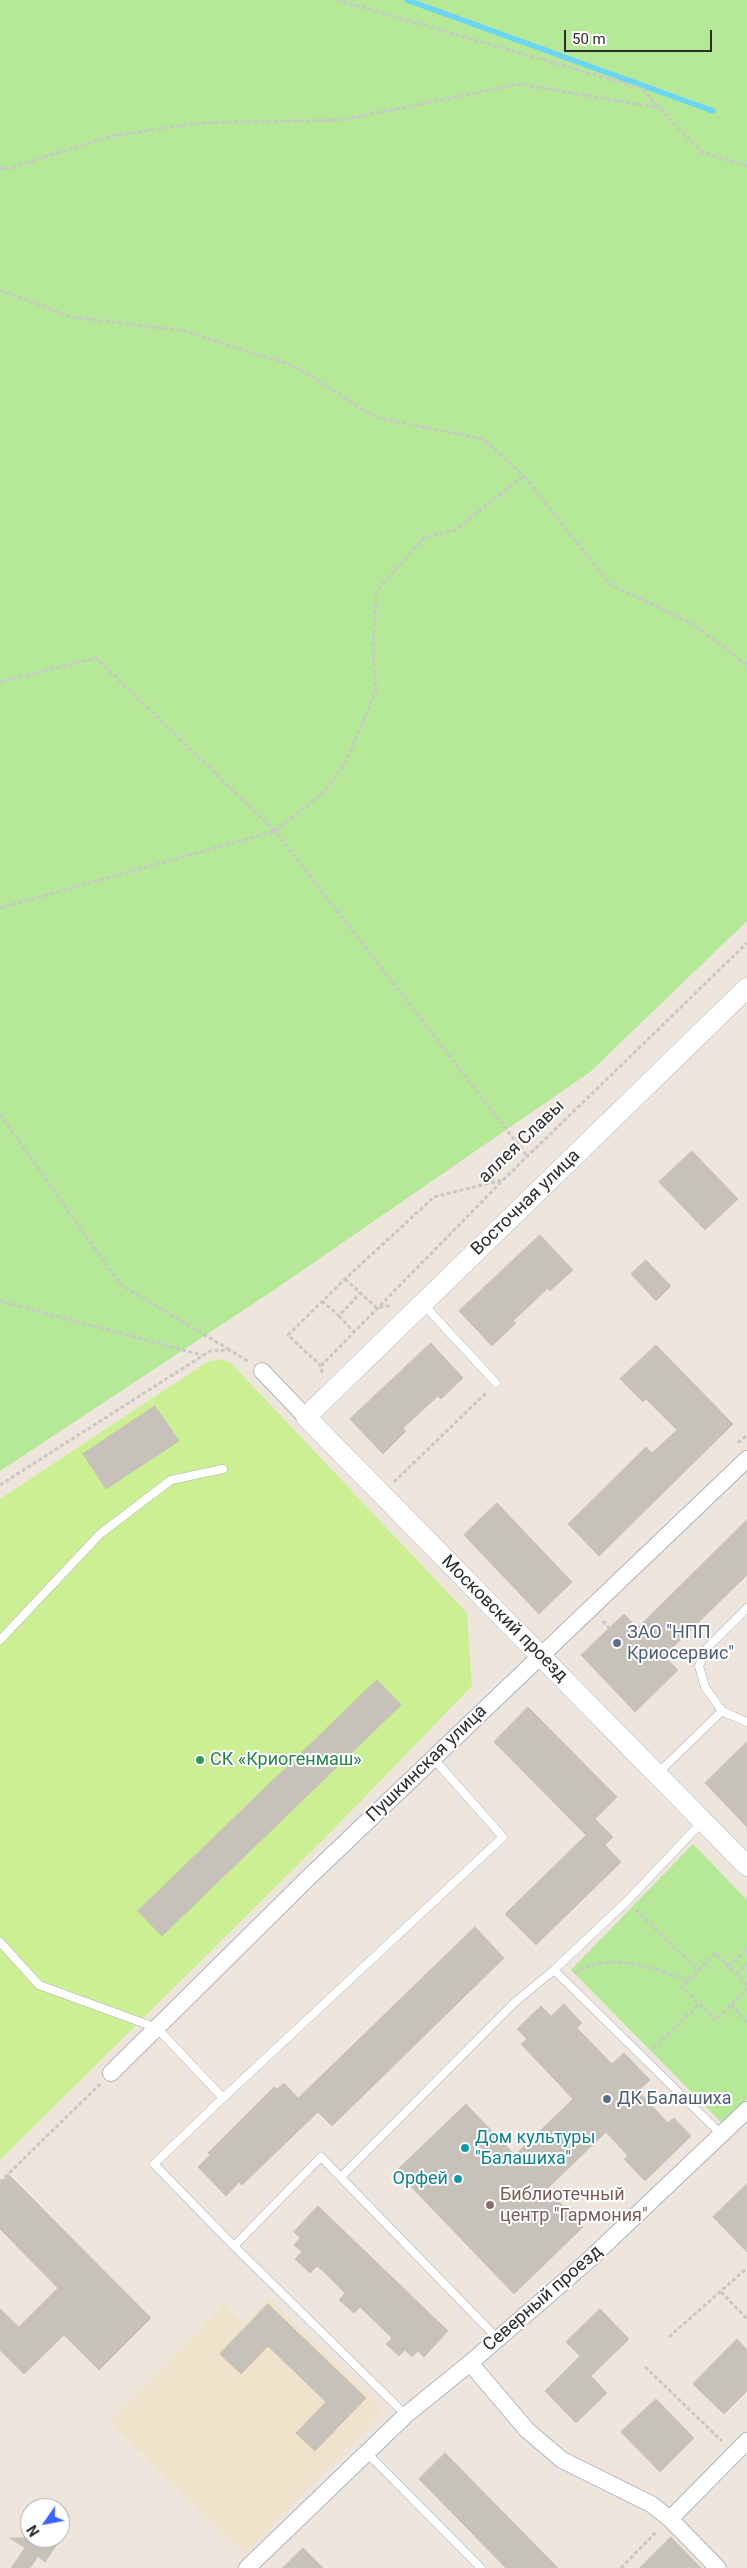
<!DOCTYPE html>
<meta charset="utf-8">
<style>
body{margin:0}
#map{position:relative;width:747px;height:2568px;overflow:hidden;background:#eee6dd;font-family:Roboto,sans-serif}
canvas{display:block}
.north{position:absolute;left:20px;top:2498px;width:50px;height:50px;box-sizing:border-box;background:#fff;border:1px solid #ababab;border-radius:50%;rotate:237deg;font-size:14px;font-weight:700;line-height:20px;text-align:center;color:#2c2c2c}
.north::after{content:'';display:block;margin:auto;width:18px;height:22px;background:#3965ff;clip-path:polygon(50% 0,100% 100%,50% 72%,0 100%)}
.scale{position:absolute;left:564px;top:30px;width:148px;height:22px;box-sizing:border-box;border:2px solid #2c2c2c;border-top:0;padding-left:6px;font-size:15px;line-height:18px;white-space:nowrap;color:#2c2c2c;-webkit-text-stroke:4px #fff;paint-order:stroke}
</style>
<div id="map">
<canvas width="747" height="2568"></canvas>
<div class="north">N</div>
<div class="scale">50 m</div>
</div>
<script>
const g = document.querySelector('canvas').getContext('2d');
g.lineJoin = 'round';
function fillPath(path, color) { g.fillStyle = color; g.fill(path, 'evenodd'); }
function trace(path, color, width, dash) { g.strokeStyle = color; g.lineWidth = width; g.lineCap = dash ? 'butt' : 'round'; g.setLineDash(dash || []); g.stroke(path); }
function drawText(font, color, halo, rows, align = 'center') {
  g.font = font + ' Roboto,sans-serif'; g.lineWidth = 4; g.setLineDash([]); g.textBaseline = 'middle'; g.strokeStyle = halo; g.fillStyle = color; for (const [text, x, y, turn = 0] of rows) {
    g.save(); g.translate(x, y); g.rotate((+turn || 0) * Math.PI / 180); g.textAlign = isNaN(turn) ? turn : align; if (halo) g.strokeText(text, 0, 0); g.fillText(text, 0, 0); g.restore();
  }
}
fillPath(new Path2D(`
 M269,2299L384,2410L244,2554L110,2422L224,2305L244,2324Z`), '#f0e3cc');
fillPath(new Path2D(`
 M0,0H747V921L590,1072L274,1290L0,1471Z
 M693,1844L747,1900V2099L722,2123L571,1970Z`), '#b5e897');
fillPath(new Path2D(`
 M221,1359L231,1363L467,1613L472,1686L330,1833L0,2160V1499L207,1362Z`), '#cbef92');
trace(new Path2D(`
 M407,0L713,111`), '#6bd5f6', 5.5);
const building = new Path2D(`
 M692,1151L738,1199L705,1230L659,1182Z
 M540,1235L573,1270L550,1291L548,1288L513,1321L516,1323L492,1346L459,1311Z
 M646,1260L671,1286L656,1301L631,1274Z
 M431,1343L463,1378L441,1399L438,1396L403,1428L406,1431L383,1454L350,1419Z
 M656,1345L733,1424L599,1556L568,1524L646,1447L652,1453L677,1430L646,1399L643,1402L620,1379Z
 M155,1406L179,1441L106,1489L83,1454Z
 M497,1503L572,1582L539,1614L464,1535Z
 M747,1520V1575L664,1656L678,1670L635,1712L581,1655L624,1614L637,1628Z
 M377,1680L401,1705L162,1936L138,1911Z
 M528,1707L617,1797L595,1819L613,1837L605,1845L621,1862L536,1945L505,1914L586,1835L494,1742Z
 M747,1742V1827L705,1783Z
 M475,1927L504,1958L332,2126L318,2112L242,2185L239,2182L226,2196L198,2167L210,2155L208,2153L274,2087L277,2089L284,2083L298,2098Z
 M564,2004L582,2023L577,2028L612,2064L624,2053L650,2080L638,2091L668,2123L674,2118L691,2136L645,2181L624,2159L628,2156L606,2132L547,2189L583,2227L514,2294L396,2171L466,2104L515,2155L573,2099L521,2044L527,2039L517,2029L541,2006L551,2016Z
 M9,2175L151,2318L99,2370L64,2335L24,2374L0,2350V2309L19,2327L58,2288L0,2229V2184Z
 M747,2184V2252L713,2217Z
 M318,2206L448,2331L424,2357L418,2351L412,2357L405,2350L399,2356L386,2344L392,2338L360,2307L354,2313L339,2300L345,2293L324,2272L317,2266L310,2273L295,2259L302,2252L294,2245L300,2238L294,2232Z
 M268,2304L366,2398L315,2451L296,2433L326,2402L268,2346L241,2374L220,2354Z
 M600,2309L629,2339L591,2376L607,2393L576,2423L545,2391L580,2356L566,2342Z
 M737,2339L747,2350V2391L724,2414L693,2384Z
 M656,2399L694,2438L660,2472L621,2432Z
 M445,2453L558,2568H506L419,2479Z
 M671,2537L701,2568H640Z
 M10,2538H61L45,2562L38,2556L30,2568H11L25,2548Z
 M303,2548L323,2568H283Z`);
fillPath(building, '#c6c1b9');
trace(building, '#cac2b6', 1);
const service = new Path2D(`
 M424,1305L496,1383
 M747,1608L707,1648L699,1666L705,1687L722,1711L747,1722
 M0,1640L100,1534L171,1480L223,1469
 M657,1774L722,1711
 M0,1942L39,1985L157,2028L223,2098L503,1837L433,1758
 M554,1970L722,2135
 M223,2098L154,2164L234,2246
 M341,2177L514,2003L554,1970L627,1901L703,1821
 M406,2415L234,2246L321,2157L498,2339
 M367,2453L481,2568`);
const minor = new Path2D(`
 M262,1371L306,1417
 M111,2073L307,1879L747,1459
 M470,2363L527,2430L562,2460L651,2504L670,2519L718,2568
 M670,2519L747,2441
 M247,2568L406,2415L470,2363L590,2259L747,2110`);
const tertiary = new Path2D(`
 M747,988L306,1417L747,1866`);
trace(service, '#b1b4c0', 9);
trace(minor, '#b1b4c0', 18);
trace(tertiary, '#b1b4c0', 21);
trace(new Path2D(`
 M337,0L641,88L701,152L747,166
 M0,168L7,169L111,136L198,123L341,120L520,84L660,108
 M0,290L71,317L185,331L294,366L377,418L483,439L524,476
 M0,682L96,658L275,831L527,1156
 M0,908L275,831L324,792L345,764L376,690L373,649L377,590L424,538L455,530L524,476L610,584L694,625L747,665
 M0,1114L120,1284L230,1350
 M345,1279L377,1308L392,1305
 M0,1301L202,1355
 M322,1301L339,1316L360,1293
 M339,1316L354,1332
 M321,1366L503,1180L747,943
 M322,1373L321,1366L288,1335L345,1279L434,1197L502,1180
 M738,1443L747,1435
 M394,1482L487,1392
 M0,1485L210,1351L230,1350L249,1362
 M603,1621L609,1628
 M636,1910L698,1970
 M729,1967L747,1948
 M574,1973C610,1951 652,1968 688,1980
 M737,1974L747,1964
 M747,1985L715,1953L682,1987L716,2020L747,1988
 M731,2005L747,2022
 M653,2049L699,2004
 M0,2182L100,2084
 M721,2292L747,2319
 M669,2337L747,2268
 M645,2367L722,2441
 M621,2568L657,2531`), '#c8c8c8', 3, [4, 2.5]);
trace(service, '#fff', 8);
trace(minor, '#fff', 16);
trace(tertiary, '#fff', 20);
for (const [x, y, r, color] of [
 [617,1643,5,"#5c6f8a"],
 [200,1760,5,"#2e9e5b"],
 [607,2099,5,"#5c6f8a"],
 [465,2148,5,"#0f9aa8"],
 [458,2179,5,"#0f9aa8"],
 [490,2205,5,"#8d6e63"]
]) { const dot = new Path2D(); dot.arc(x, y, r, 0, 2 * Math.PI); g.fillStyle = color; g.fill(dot); trace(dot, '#fff', 2); }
drawText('18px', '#2c2c2c', '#fff', [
 ["аллея Славы",522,1142,-44],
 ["Восточная улица",526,1203,-44],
 ["Московский проезд",504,1619,45],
 ["Пушкинская улица",427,1764,-44],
 ["Северный проезд",543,2299,-41]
]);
drawText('18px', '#4e5e75', '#fff', [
 ["ЗАО \"НПП",627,1633],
 ["Криосервис\"",627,1654],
 ["ДК Балашиха",617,2099]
], 'left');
drawText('18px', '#27864d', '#fff', [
 ["СК «Криогенмаш»",210,1760]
], 'left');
drawText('18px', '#0d838f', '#fff', [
 ["Дом культуры",475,2138],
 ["\"Балашиха\"",475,2159],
 ["Орфей",448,2179,"right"]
], 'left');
drawText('18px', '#785e54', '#fff', [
 ["Библиотечный",500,2195],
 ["центр \"Гармония\"",500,2216]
], 'left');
</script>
